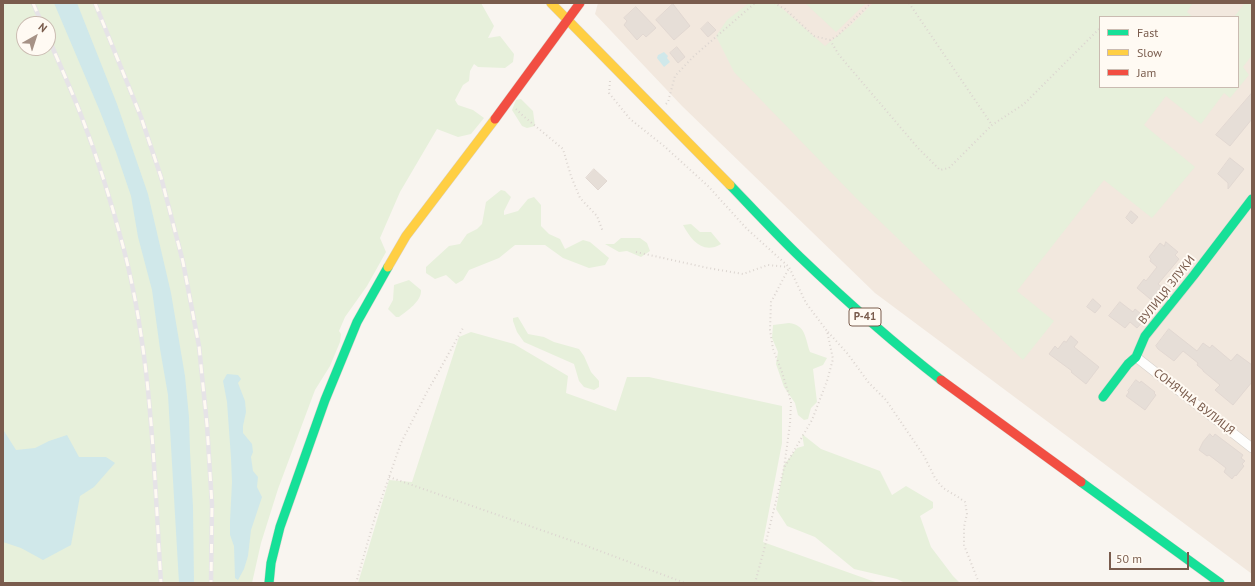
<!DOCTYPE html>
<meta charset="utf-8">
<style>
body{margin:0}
#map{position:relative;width:1255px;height:586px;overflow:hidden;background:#f9f5f0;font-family:"PT Sans",sans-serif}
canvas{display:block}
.frame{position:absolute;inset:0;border:4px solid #7a5c4d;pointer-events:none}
.legend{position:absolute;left:1099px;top:16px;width:140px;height:72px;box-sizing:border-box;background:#fffaf3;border:1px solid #cabbb1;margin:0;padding:5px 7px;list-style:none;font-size:12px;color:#7a5c4d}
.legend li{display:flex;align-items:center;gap:8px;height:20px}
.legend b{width:20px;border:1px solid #cabbb1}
.north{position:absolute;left:16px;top:16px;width:40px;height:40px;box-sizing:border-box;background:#fffaf3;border:1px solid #cabbb1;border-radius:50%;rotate:39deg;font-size:11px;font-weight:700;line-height:16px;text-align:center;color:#7a5c4d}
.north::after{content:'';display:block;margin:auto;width:14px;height:18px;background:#a69286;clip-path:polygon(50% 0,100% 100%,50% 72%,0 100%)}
.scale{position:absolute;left:1109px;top:552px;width:80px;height:18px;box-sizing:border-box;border:2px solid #7a5c4d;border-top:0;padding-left:5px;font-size:12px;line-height:14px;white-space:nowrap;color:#7a5c4d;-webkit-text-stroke:3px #fffaf3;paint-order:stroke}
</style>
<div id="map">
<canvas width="1255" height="586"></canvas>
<div class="frame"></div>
<ul class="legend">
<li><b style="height:5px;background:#16e098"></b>Fast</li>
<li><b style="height:5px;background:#ffcf43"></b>Slow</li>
<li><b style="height:5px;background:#f24e42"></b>Jam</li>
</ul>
<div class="north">N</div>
<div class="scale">50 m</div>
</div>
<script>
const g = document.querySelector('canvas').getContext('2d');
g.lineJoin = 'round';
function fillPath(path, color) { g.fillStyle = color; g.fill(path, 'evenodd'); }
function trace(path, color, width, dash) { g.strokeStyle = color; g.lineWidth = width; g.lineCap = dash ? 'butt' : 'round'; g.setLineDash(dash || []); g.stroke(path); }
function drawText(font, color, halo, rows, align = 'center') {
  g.font = font + ' "PT Sans",sans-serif'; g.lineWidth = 4; g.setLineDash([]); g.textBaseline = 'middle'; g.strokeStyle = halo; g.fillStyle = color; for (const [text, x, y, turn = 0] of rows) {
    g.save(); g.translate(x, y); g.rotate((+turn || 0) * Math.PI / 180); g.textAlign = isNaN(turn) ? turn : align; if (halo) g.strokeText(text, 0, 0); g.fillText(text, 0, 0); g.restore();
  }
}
fillPath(new Path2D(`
 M598,3H1252V574L875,293L682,106L595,14ZM1100,17H1238V87H1100Z`), '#f2e8de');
fillPath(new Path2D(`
 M3,3H481L494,26L488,38L500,36L514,54L513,62L505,68L478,67L474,64L470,71L469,81L463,85L455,100L458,105L473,110L484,118L471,134L458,137L437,129L400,192L380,238L386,252L367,286L345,317L339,331L341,334L340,342L330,366L315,390L278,489L261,543L252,583H3ZM24,24H48V48H24Z
 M749,3H776L825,46L851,25L873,3H1193L1187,12L1193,17H1100V87H1238V17H1234L1245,3H1252V55L1243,67L1249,75L1230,98L1224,93L1201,124L1166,96L1144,125L1195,167L1152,218L1104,180L1017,291L1054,321L1023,360L856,198L734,72L716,36L727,20Z
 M805,3H866L836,32Z
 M521,99L533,111L535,126L527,128L522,126L512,110L516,100Z
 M501,190L505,191L511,197L504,211V215L518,211L528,199L534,197L541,205V226L549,234L560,239L565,249L583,240L590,242L609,258L605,265L589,268L563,258L545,245H515L499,258L469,270L463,280L456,284L446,275L435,279L426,273V267L449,246L460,244L467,234L477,229L482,224L486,202Z
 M691,224L700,232H711L721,244C703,255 691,240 683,225Z
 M621,238H640L647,243L650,251L641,257L627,251L619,252L605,244H614Z
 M409,280L421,290C422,301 407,311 399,317H396L388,309L393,300L394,285Z
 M518,317L528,334L544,337L554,342L579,349L584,356L591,372L599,381V387L594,390L584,387L579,381L574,364L524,342L517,332L513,321V318Z
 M789,323C806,325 805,338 810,352L827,358L823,365L813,369L817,402L811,408L808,419L804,420L798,415L795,403L784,387L776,364L778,352L772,338L773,325Z
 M471,332L514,344L568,376L566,393L616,411L627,377H649L782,406V443L763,542L878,583H358L389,480L412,482L459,337Z
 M802,434L821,449L880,471L892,495L906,486L933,502V508L920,516L931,547L953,576L960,583H905L897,579L854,569L815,537L787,526L776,509L784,465L797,448L804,446Z`), '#e7f0db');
fillPath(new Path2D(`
 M54,3H77L117,104L148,194L171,293L185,376L189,417L190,451L193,507L194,583H179L168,395L160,349L152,290L138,237L131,196L116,152L99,109Z
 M664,52L668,56L667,58L670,62L664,67L657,58L658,55Z
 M227,374L238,375L241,379L238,383L245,401L246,412L243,426V433L252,444L253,452L251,457L253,471L258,477L257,487L262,497L251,530L248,556L244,569L238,580L235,578L234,546L230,535V521L232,482L231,458L227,402L223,381Z
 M3,430L4,431L16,450L35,448L49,441L67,435L79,457H106L115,463L94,487L80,496L71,545L43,560L21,548L3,542Z`), '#d0e8ea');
const building = new Path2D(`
 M673,4L690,26L674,40L656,20Z
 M636,7L656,28L646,37L643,34L637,40L624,25L627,21L624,18Z
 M708,22L716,30L708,37L701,29Z
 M677,47L685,57L678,63L670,53Z
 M1252,93V119L1230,146L1216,135Z
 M1230,158L1244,169L1228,189V183L1218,174Z
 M594,169L607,181L598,190L586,178Z
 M1131,211L1138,217L1132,224L1126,218Z
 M1166,242L1178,252L1175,255L1179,259L1158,284L1164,289L1161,293L1163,294L1155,303L1137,288L1144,279L1146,281L1157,267L1150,261L1151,259L1149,257L1160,243L1164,246Z
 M1093,299L1101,306L1095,313L1087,307Z
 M1120,302L1133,312L1135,309L1146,318L1137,328L1130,322L1125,328L1109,316Z
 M1169,329L1197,351L1203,343L1210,348L1212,345L1231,361L1237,354L1252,365V382L1233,405L1215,390L1220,385L1203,371V370L1197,365L1198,363L1183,351L1174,361L1158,349L1156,346Z
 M1071,336L1078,342L1074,347L1099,367L1086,384L1071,372L1072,371L1049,354L1055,346L1058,349L1064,341L1066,342Z
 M1136,380L1140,383L1141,381L1155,392L1154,393L1156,395L1145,410L1126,396L1129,392L1128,391Z
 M1210,434L1213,437L1215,434L1243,455L1241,458L1245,461L1242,464L1244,466L1236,476L1235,475L1232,479L1224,472L1226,468L1209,455L1207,456L1199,450L1203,442Z`);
fillPath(building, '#e6ded7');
trace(building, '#e2d8d2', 1);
const street = new Path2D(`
 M1136,357L1252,448`);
const fast = new Path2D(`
 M730,185C753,209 776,234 800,257C845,300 892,342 941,380
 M1103,397L1128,364L1136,357L1145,336L1194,275L1252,199
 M1081,482L1220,583
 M269,583L271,563L280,527L325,400L357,322L388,267`);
const slow = new Path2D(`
 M551,3L730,185
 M388,267L406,236L495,119`);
const jam = new Path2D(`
 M495,119L580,3
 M941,380L1081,482`);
trace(street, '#d7d1cb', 10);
trace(fast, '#d9d2cb', 10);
trace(slow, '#d9d2cb', 10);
trace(jam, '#d9d2cb', 10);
trace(new Path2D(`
 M774,3L785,9L814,36L830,40L837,36L871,3
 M909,3L992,125
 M830,40L839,55L918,148L940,170L949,168L992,125L1024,104L1100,28
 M610,81L609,93L630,119L664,146L708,186L747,229L789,267L806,303L827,331L833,359L827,381L812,420L784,468
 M666,104L668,102L675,76L694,56L755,3
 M516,109L521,114L563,149L571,176L580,198L597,216L603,232
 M636,252L708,268L743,274L768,265L788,267
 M828,332L847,353L869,383L886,400L924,456L935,478L943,488L958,497L965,502L967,514L964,527V545L979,583
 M389,477L584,545L685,583
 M356,583L375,517L401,443L426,394L463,328
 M755,583L764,550L784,468L790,424L791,402L782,372L773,349L770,330L771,302L789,268`), '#dcd5d0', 2, [1, 3]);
trace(street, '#fefefd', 9);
trace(fast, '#16e098', 9);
trace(slow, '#ffcf43', 9);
trace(jam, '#f24e42', 9);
const rail = new Path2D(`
 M33,3L42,24
 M95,3L141,117L161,177L183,262L199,346L207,425L212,505L211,583
 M48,37C59,63 71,89 81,115C98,159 112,204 124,250C152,358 154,472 161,583`);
trace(rail, '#e6e3e7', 4.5);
trace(rail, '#fffaf3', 3, [9]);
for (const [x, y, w] of [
 [865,317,32]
]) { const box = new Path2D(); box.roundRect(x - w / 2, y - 9, w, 18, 3); g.fillStyle = '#fffaf3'; g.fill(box); trace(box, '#7a5c4d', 1); }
drawText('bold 11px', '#7a5c4d', null, [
 ["Р-41",865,317]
]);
drawText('12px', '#7a5c4d', '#fffaf3', [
 ["ВУЛИЦЯ ЗЛУКИ",1167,290,-52],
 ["СОНЯЧНА ВУЛИЦЯ",1194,402,38]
]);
</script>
